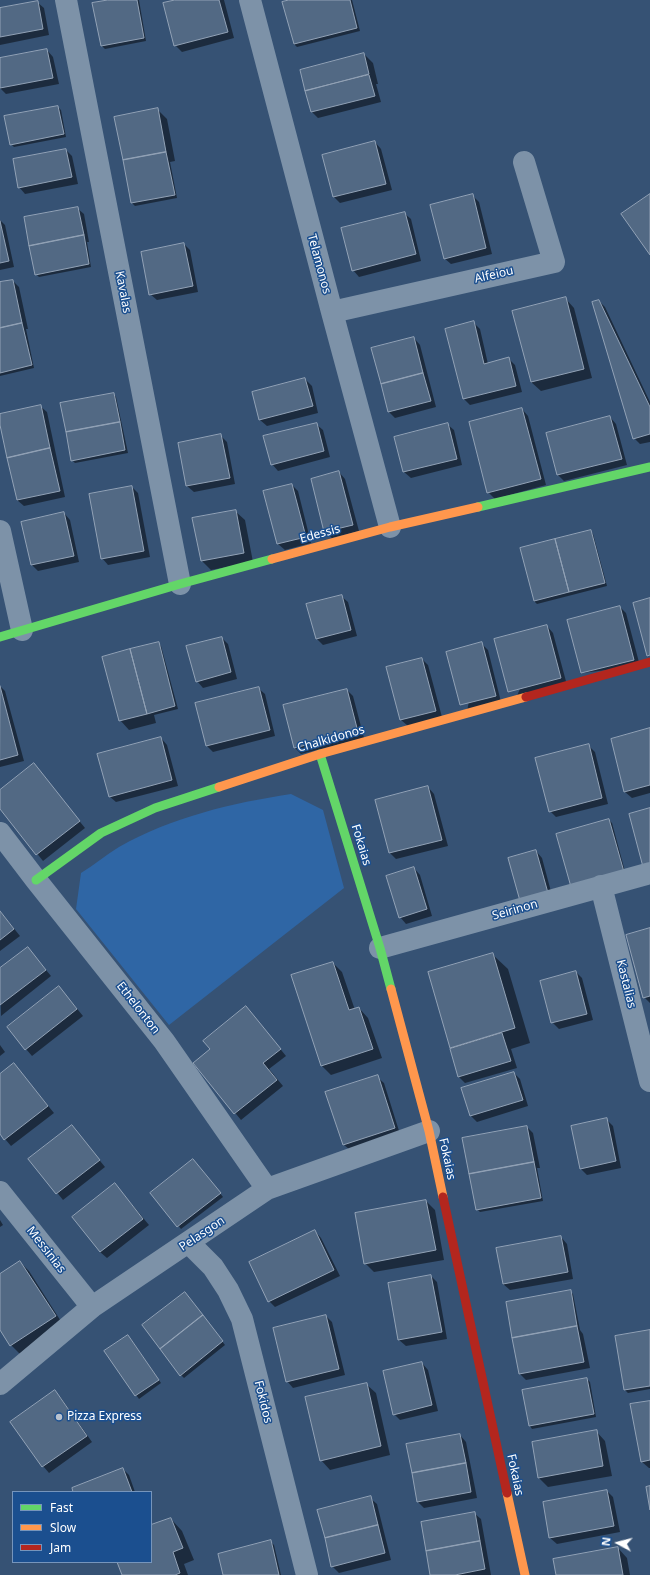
<!DOCTYPE html>
<style>
body{margin:0}
#map{position:relative;width:650px;height:1575px;overflow:hidden;background:#365274;font-family:"Noto Sans",sans-serif}
canvas{display:block}
.legend{position:absolute;left:12px;top:1491px;width:140px;height:72px;box-sizing:border-box;background:#1b4f8f;border:1px solid #7695bc;margin:0;padding:5px 7px;list-style:none;font-size:12px;color:#fff}
.legend li{display:flex;align-items:center;gap:8px;height:20px}
.legend b{width:20px;border:1px solid #7695bc}
.north{position:absolute;left:598px;top:1523px;width:40px;height:40px;-webkit-text-stroke:3px #1b4f8f;paint-order:stroke;rotate:277deg;font-size:11px;font-weight:700;line-height:16px;text-align:center;color:#fff}
.north::after{content:'';display:block;margin:auto;width:14px;height:18px;background:#fff;clip-path:polygon(50% 0,100% 100%,50% 72%,0 100%)}
</style>
<div id="map">
<canvas width="650" height="1575"></canvas>
<ul class="legend">
<li><b style="height:5px;background:#63d668"></b>Fast</li>
<li><b style="height:5px;background:#ff974d"></b>Slow</li>
<li><b style="height:5px;background:#b3261e"></b>Jam</li>
</ul>
<div class="north">N</div>
</div>
<script>
const g = document.querySelector('canvas').getContext('2d');
g.lineJoin = 'round';
function fillPath(path, color) { g.fillStyle = color; g.fill(path, 'evenodd'); }
function trace(path, color, width, dash) { g.strokeStyle = color; g.lineWidth = width; g.lineCap = dash ? 'butt' : 'round'; g.setLineDash(dash || []); g.stroke(path); }
function drawText(font, color, halo, rows, align = 'center') {
  g.font = font + ' "Noto Sans",sans-serif'; g.lineWidth = 3; g.setLineDash([]); g.textBaseline = 'middle'; g.strokeStyle = halo; g.fillStyle = color; for (const [text, x, y, turn = 0] of rows) {
    g.save(); g.translate(x, y); g.rotate((+turn || 0) * Math.PI / 180); g.textAlign = isNaN(turn) ? turn : align; if (halo) g.strokeText(text, 0, 0); g.fillText(text, 0, 0); g.restore();
  }
}
fillPath(new Path2D(`
 M291,794L323,810L344,888L169,1025L76,909L81,873C94,865 106,855 119,847C172,817 232,803 291,794Z`), '#2f66a5');
fillPath(new Path2D(`
 M113,0H139L146,41L105,49L102,46Z
 M179,0H224L234,38L182,52L175,45Z
 M293,0H352L360,31L297,47L294,44L284,2Z
 M37,2L44,8L49,35L0,45V9Z
 M47,50L53,57L59,84L6,94L0,88V59Z
 M364,54L373,63L378,84H376L381,102L318,118L312,112L301,70Z
 M58,107L61,110L66,137L14,147L11,144Z
 M157,109L167,119L175,161L170,162L177,198L135,206L132,203L124,159Z
 M375,142L381,149L392,190L340,203L334,197Z
 M66,150L72,156L78,184L25,194L19,187Z
 M472,195L479,202L492,254L451,264L444,258Z
 M77,208L84,214L89,242H87L91,267L39,277L36,274Z
 M404,213L411,219L421,261L359,277L353,270Z
 M0,220L5,225L14,267L0,270Z
 M184,244L190,250L198,292L157,300L150,294Z
 M13,281L19,287L28,329H26L34,368L0,376V283Z
 M565,298L574,308L592,378L541,391L531,382Z
 M599,301L605,307L650,402V442L640,444L634,438Z
 M473,322L480,329L488,364L509,359L515,365L522,392L470,405L464,399L446,329Z
 M414,338L420,345L436,407L395,418L389,412Z
 M305,379L312,386L318,413L267,426L260,420Z
 M114,394L116,397L128,453L75,463L72,460Z
 M40,406L47,412L65,497L24,506L17,500L0,421V415Z
 M522,409L528,416L546,485L495,499L488,492Z
 M610,417L616,424L627,465L564,481L558,475L548,433Z
 M316,424L323,430L330,457L278,471L272,464Z
 M447,424L454,430L462,465L411,478L404,472L395,437Z
 M221,436L227,442L235,484L194,492L187,486Z
 M339,472L345,479L359,531L332,538L325,532Z
 M292,485L298,491L311,543L285,550L278,544L265,492Z
 M132,487L138,493L150,557L108,565L102,558Z
 M235,511L245,520L253,562L211,570L202,561L194,519Z
 M64,513L70,520L79,562L38,571L32,565Z
 M590,531L593,534L607,586L537,604L534,601Z
 M341,596L348,602L357,636L323,645L317,639L307,604Z
 M620,607L626,613L640,666L582,673Z
 M547,626L553,633L567,685L516,698Z
 M222,638L228,644L237,679L203,688L197,681Z
 M158,643L161,646L178,709L154,715L156,723L129,730L120,720Z
 M481,643L488,650L501,702L467,711Z
 M422,659L428,665L442,717L408,726L401,720L388,668Z
 M0,686L5,691L24,761L0,767Z
 M258,688L265,694L275,736L213,752L207,746Z
 M347,690L353,696L364,738L301,754L295,748Z
 M650,729V793L632,798L625,792Z
 M161,738L167,745L178,786L116,802L109,796Z
 M588,745L595,752L608,804L556,817L550,811Z
 M34,765L85,828L43,861L0,807V792Z
 M428,787L434,794L448,846L396,859L390,853Z
 M609,820L612,823L626,875L574,889Z
 M536,851L542,858L553,899L527,907Z
 M414,868L420,875L432,916L406,924L400,917Z
 M0,911L20,936L0,951Z
 M650,929V1003L644,997Z
 M28,948L51,976L1,1016L0,970Z
 M492,954L508,969L530,1043L511,1049L517,1068L465,1083L459,1077L453,1049L451,1047Z
 M333,963L342,972L355,1010L359,1008L368,1018L382,1058L331,1075L322,1066Z
 M576,972L582,978L593,1020L559,1029L552,1022Z
 M65,994L83,1016L32,1056L26,1049Z
 M252,1014L286,1056L269,1069L283,1086L241,1120L194,1063Z
 M0,1045L5,1052L0,1056Z
 M14,1064L54,1113L11,1146L0,1133V1075Z
 M514,1073L520,1079L528,1106L477,1122L471,1116L463,1089Z
 M377,1077L384,1083L400,1134L350,1150L343,1144Z
 M606,1119L613,1126L621,1168L587,1175L581,1169Z
 M72,1126L105,1167L63,1200L30,1159Z
 M527,1127L533,1133L540,1168H537L543,1201L480,1212L477,1209Z
 M196,1163L223,1197L181,1229L152,1193Z
 M115,1184L149,1225L107,1258L100,1252Z
 M426,1201L435,1210L444,1260L374,1272L365,1263Z
 M0,1220L3,1225L0,1227Z
 M315,1231L321,1238L340,1276L275,1307L269,1301Z
 M561,1237L567,1244L573,1279L510,1290L503,1284L497,1249Z
 M20,1262L29,1271L64,1326L20,1354L11,1345L0,1328V1275Z
 M431,1276L437,1282L447,1339L406,1346L399,1340L389,1283Z
 M570,1291L573,1294L580,1330L583,1334L590,1368L526,1380L520,1374Z
 M188,1296L225,1345L184,1378L181,1375Z
 M326,1316L332,1322L345,1375L293,1388L287,1381Z
 M650,1331V1389L628,1393L625,1390L616,1337Z
 M131,1339L161,1383L139,1399L105,1351Z
 M422,1363L428,1370L438,1411L400,1420L394,1414Z
 M587,1379L590,1382L596,1417L532,1429L530,1426Z
 M366,1384L376,1393L390,1455L330,1470L321,1460Z
 M55,1392L61,1398L92,1442L49,1473L43,1466Z
 M650,1402V1468H649L642,1462Z
 M596,1431L605,1441L612,1476L548,1487L539,1478L533,1443Z
 M460,1435L466,1442L477,1498L424,1508L418,1502Z
 M123,1469L129,1475L135,1492H74Z
 M607,1491L613,1497L620,1532L557,1544L550,1538Z
 M370,1498L377,1504L391,1560L339,1573L332,1566Z
 M474,1513L481,1519L491,1575H431Z
 M171,1519L182,1531L194,1560L184,1564L188,1575H123L118,1562H151V1526Z
 M271,1542L274,1545L281,1575H224Z
 M618,1548L627,1558L630,1575H557Z`), '#0007');
const building = new Path2D(`
 M108,0H137L144,38L101,46L92,3Z
 M175,0H219L228,32L174,46L163,3Z
 M289,0H350L357,28L294,44L282,2Z
 M38,1L43,29L0,37V8Z
 M47,49L53,78L0,88V58Z
 M364,53L369,74L305,91L300,70Z
 M369,75L375,96L311,112L305,91Z
 M58,106L64,134L10,145L4,116Z
 M158,108L166,152L123,160L114,117Z
 M375,141L386,184L333,197L322,155Z
 M66,149L72,177L18,188L13,159Z
 M166,152L175,195L131,203L123,160Z
 M473,194L486,248L444,259L430,205Z
 M650,194V255L621,214Z
 M78,207L84,235L29,246L24,217Z
 M405,212L416,254L352,271L341,228Z
 M0,221L9,261L0,263Z
 M84,235L89,264L35,275L29,246Z
 M184,243L193,286L149,295L141,252Z
 M13,280L22,323L0,328V282Z
 M566,297L584,369L531,382L512,311Z
 M599,300L650,407V434L633,439L592,302Z
 M474,321L484,364L509,357L516,386L463,399L445,329Z
 M22,323L32,365L0,373V328Z
 M414,337L423,373L381,384L371,348Z
 M423,373L431,401L388,412L381,384Z
 M305,378L313,406L259,420L252,392Z
 M114,393L120,422L66,432L60,403Z
 M41,405L50,448L7,458L0,425V414Z
 M522,408L541,479L487,493L469,422Z
 M610,416L622,459L557,475L546,433Z
 M120,422L125,450L71,461L66,432Z
 M317,423L324,451L271,465L263,436Z
 M448,423L457,459L403,472L394,437Z
 M221,434L230,478L186,486L178,443Z
 M50,448L60,491L17,500L7,458Z
 M339,471L353,525L324,532L311,479Z
 M292,484L306,537L277,544L263,491Z
 M132,486L144,551L101,559L89,494Z
 M236,510L244,553L201,561L192,518Z
 M64,512L74,556L31,565L21,522Z
 M591,530L605,583L569,592L555,539Z
 M555,539L569,592L534,601L520,548Z
 M342,595L351,630L316,639L306,604Z
 M650,598V655L647,656L633,603Z
 M620,606L634,660L581,673L567,620Z
 M547,625L561,678L508,692L494,639Z
 M222,637L231,672L196,682L186,646Z
 M159,642L175,706L147,714L130,649Z
 M482,642L496,696L460,705L446,652Z
 M130,649L147,714L119,721L102,657Z
 M422,658L436,711L400,720L386,667Z
 M0,686L18,755L0,760Z
 M259,687L270,730L206,746L195,703Z
 M347,689L358,732L294,748L283,705Z
 M650,728V785L624,792L611,739Z
 M161,737L172,780L109,797L97,754Z
 M589,744L602,798L549,812L535,758Z
 M34,763L80,821L36,855L0,809V790Z
 M428,786L442,840L389,853L375,800Z
 M650,808V865L643,867L629,814Z
 M609,819L624,872L571,887L556,834Z
 M536,850L548,893L520,901L508,858Z
 M414,867L427,909L399,918L386,876Z
 M0,911L14,929L0,940Z
 M650,928V996L643,998L626,935Z
 M28,947L46,970L0,1005V968Z
 M493,953L515,1028L450,1048L428,972Z
 M333,962L349,1010L359,1007L373,1049L321,1066L291,975Z
 M576,971L587,1014L551,1023L540,981Z
 M59,986L77,1009L25,1050L7,1027Z
 M246,1006L281,1049L263,1063L277,1080L234,1114L193,1063L210,1049L203,1041Z
 M502,1033L511,1061L458,1077L450,1049Z
 M14,1063L48,1106L4,1140L0,1134V1074Z
 M514,1072L523,1100L470,1116L461,1088Z
 M378,1075L395,1128L343,1145L325,1092Z
 M607,1118L616,1161L580,1169L571,1126Z
 M72,1125L100,1160L56,1194L28,1159Z
 M527,1126L534,1162L469,1174L462,1138Z
 M193,1159L221,1193L177,1227L150,1193Z
 M534,1162L541,1198L476,1210L469,1174Z
 M115,1183L143,1219L100,1252L72,1217Z
 M426,1200L436,1250L364,1264L355,1213Z
 M315,1230L334,1270L268,1302L249,1262Z
 M561,1236L568,1272L503,1284L496,1248Z
 M20,1261L56,1316L10,1346L0,1330V1274Z
 M431,1275L442,1332L398,1340L388,1283Z
 M571,1290L577,1326L512,1338L506,1302Z
 M185,1292L203,1315L160,1349L142,1325Z
 M203,1315L223,1341L180,1376L160,1349Z
 M326,1315L339,1369L286,1382L273,1328Z
 M577,1326L584,1362L519,1374L512,1338Z
 M650,1330V1386L624,1390L615,1336Z
 M128,1335L159,1380L135,1396L104,1351Z
 M422,1362L432,1405L393,1415L383,1371Z
 M587,1378L594,1414L529,1426L522,1390Z
 M367,1383L381,1446L320,1461L305,1397Z
 M55,1390L87,1436L42,1467L10,1422Z
 M650,1401V1460L641,1462L630,1404Z
 M597,1430L603,1466L538,1478L532,1442Z
 M460,1434L466,1463L412,1473L406,1444Z
 M466,1463L471,1492L417,1502L412,1473Z
 M123,1468L132,1492H73L72,1488Z
 M650,1486V1510L646,1487Z
 M607,1490L614,1526L549,1538L543,1502Z
 M371,1496L378,1525L325,1538L317,1510Z
 M475,1512L480,1541L426,1551L421,1522Z
 M171,1518L183,1548L173,1552L180,1573L175,1575H122L117,1562H151V1525Z
 M378,1525L385,1553L331,1567L325,1538Z
 M271,1540L279,1575H223L218,1554Z
 M480,1541L485,1569L455,1575H430L426,1551Z
 M618,1547L623,1575H556L553,1559Z`);
fillPath(building, '#526984');
trace(building, '#92a2b6', 1);
trace(new Path2D(`
 M66,0L180,584
 M250,0L332,312L390,527
 M332,312L554,262L524,162
 M0,531L22,630
 M0,833L36,880L164,1041L267,1189
 M601,886L650,1081
 M380,948L650,873
 M0,1192L92,1307
 M189,1243L213,1267L228,1290L242,1319L307,1575
 M0,1384L92,1307L267,1189L429,1131`), '#7d92a8', 22);
trace(new Path2D(`
 M478,507L650,467
 M0,637L180,584L272,559
 M320,754L380,948L391,989
 M36,880L101,833L155,808L219,787`), '#63d668', 9);
trace(new Path2D(`
 M272,559L390,527L478,507
 M219,787L320,754L526,697
 M391,989L429,1131L443,1197
 M507,1493L525,1575`), '#ff974d', 9);
trace(new Path2D(`
 M526,697L650,662
 M443,1197L507,1493`), '#b3261e', 9);
for (const [x, y, r, color] of [
 [59,1417,4,"#b9c2ce"]
]) { const dot = new Path2D(); dot.arc(x, y, r, 0, 2 * Math.PI); g.fillStyle = color; g.fill(dot); trace(dot, '#1b4f8f', 1.5); }
drawText('12px', '#fff', '#1b4f8f', [
 ["Telamonos",319,264,75],
 ["Alfeiou",494,275,-13],
 ["Kavalas",123,292,79],
 ["Edessis",320,534,-15],
 ["Chalkidonos",331,739,-16],
 ["Fokaias",361,845,73],
 ["Seirinon",515,910,-16],
 ["Kastalias",626,984,76],
 ["Ethelonton",138,1008,52],
 ["Fokaias",447,1159,78],
 ["Pelasgon",202,1234,-34],
 ["Messinias",46,1250,52],
 ["Fokidos",263,1402,76],
 ["Fokaias",515,1475,78]
]);
drawText('12px', '#fff', '#1b4f8f', [
 ["Pizza Express",67,1417]
], 'left');
</script>
